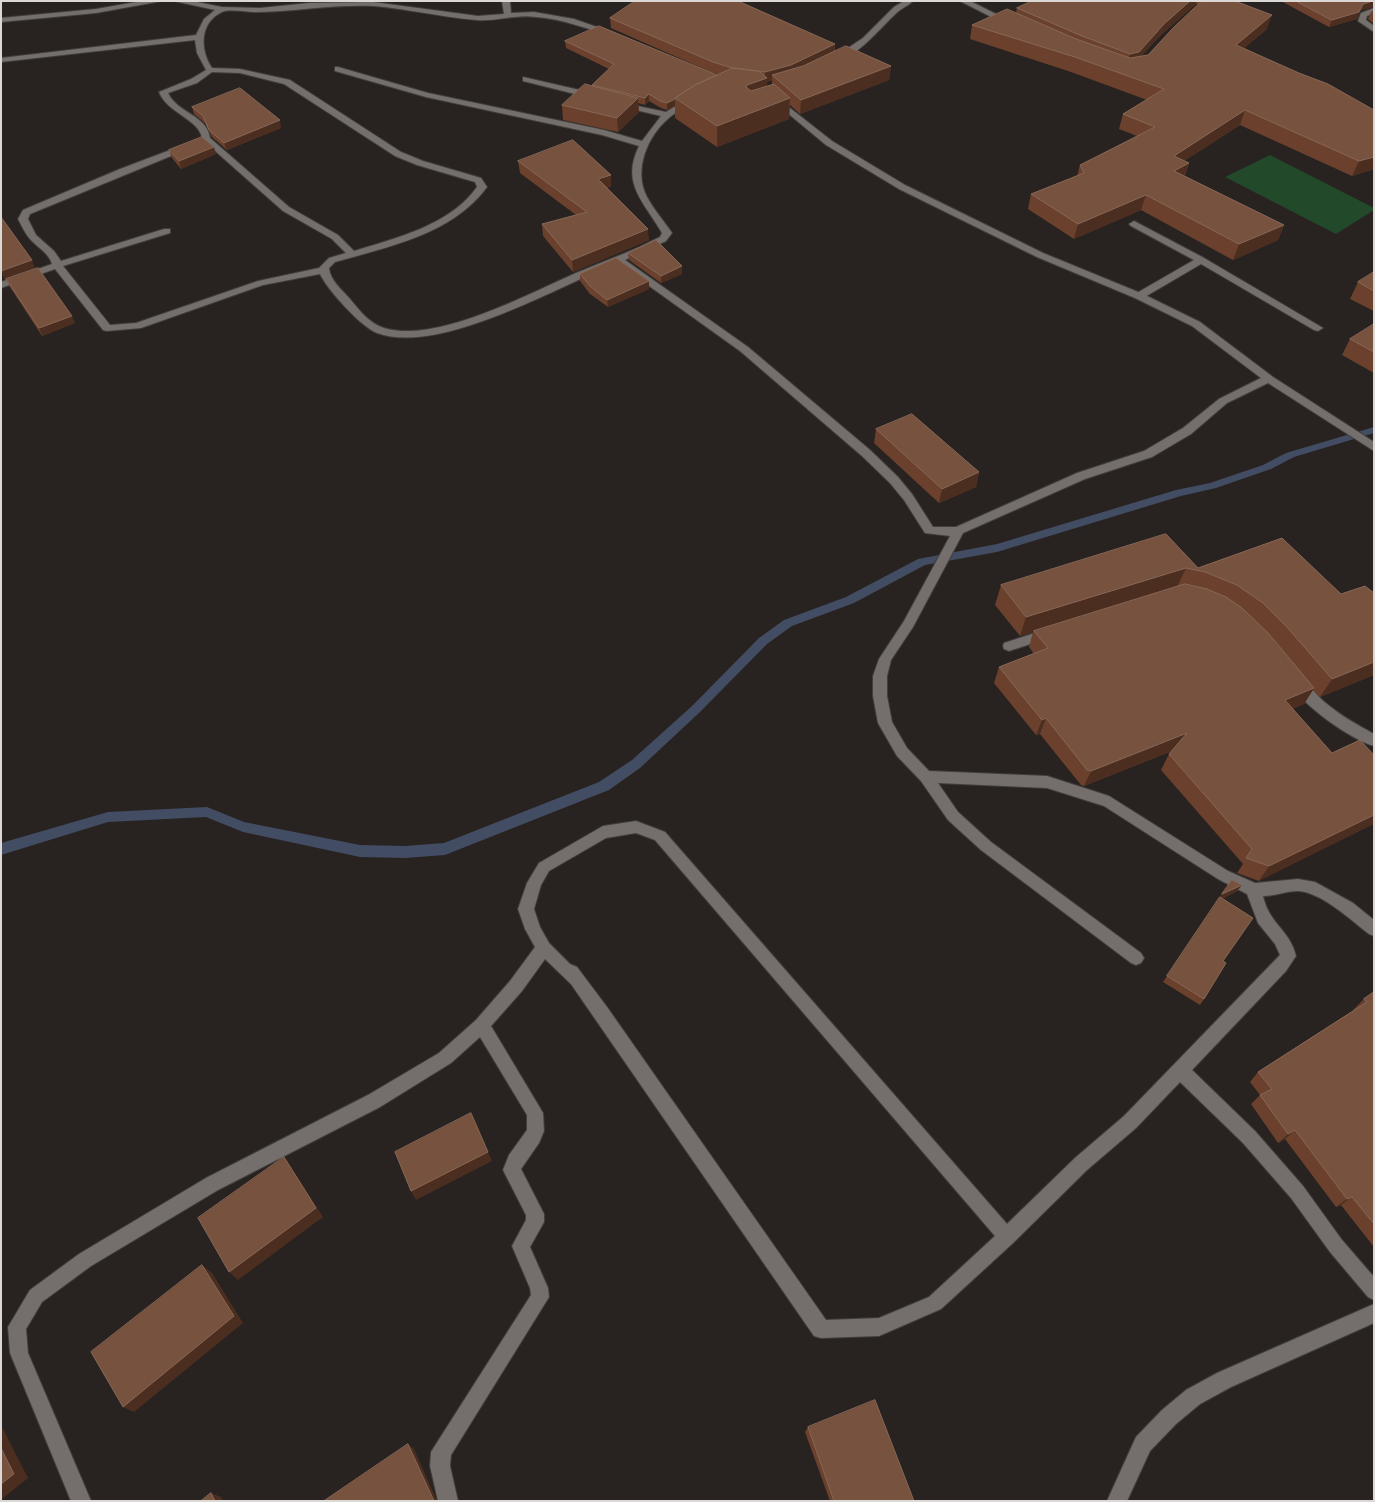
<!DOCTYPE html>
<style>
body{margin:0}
#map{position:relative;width:1375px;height:1502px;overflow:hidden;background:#282320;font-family:"Golos Text",sans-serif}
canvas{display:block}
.frame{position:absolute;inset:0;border:2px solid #dbd8d6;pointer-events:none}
</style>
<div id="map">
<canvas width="1375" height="1502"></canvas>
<div class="frame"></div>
</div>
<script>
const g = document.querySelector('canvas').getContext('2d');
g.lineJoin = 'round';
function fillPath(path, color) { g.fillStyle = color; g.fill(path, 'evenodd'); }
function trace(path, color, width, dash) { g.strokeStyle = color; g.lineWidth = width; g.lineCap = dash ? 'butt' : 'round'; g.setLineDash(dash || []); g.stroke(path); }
fillPath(new Path2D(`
 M1270,155L1374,208V210L1336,234L1225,177Z`), '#22492a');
fillPath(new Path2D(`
 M1374,427V433L1294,457L1271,469L1216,488L1181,496L997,552L925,565L854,603L792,626L767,644L700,712L640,768L609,790L445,855L405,858L360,857L243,832L206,817L108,822L1,855V843L108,812L207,807L244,822L360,845L405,846L444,843L599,782L632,760L692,706L759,638L784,620L846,597L918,559L997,544L1176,490L1210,483L1263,465L1286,453Z`), '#424c63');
const service = new Path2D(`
 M1134,221L1204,258L1323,328L1318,331L1314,330L1201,264L1143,298H1135V294L1194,260L1131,226L1129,224Z`);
const minor = new Path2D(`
 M142,1H162L96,13L1,22V18L96,9Z
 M174,1H192L222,7L260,8L309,3L373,2L478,16L504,14L502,1H510L511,13L534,12L574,19L617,34L613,36C587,29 563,19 536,17C515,14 496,22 476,20C441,17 408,9 374,6C335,4 298,11 260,12C249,13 231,8 222,12C199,23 200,50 212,68L240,69L290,80L401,152L423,161L481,178L487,187C453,234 388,247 335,262L329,268C330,280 342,290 350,299C359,310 370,324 384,328C436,344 528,294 576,273C597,264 619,256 640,247L660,237L662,233C645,203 620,184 639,146L602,135L426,97L335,71V67H338L428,93L604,130L642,141L661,116L619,106V102L666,112L687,99H693V103C685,108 677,111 670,117C647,136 633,170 647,197C654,210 664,221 672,233L666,241L625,260L748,347L870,450L898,477L912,494L933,527H956L1077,473L1144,451L1183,428L1219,399L1261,378L1192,326L1135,298L1037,257L899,189L826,145L773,101L772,99L776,97L832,141L905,185L1043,253L1143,294L1200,322L1273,377L1374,442V451L1268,383L1227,403L1191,434L1152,457L1085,479L963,533L913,627L891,660L887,676V696L892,722L907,748L929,771L1047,776L1109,796L1228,871L1255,883L1298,879L1315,882L1353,903L1374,920V936L1369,934C1351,920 1321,892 1298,891C1287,891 1275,896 1263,896C1269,924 1290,930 1296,956L1286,971L1192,1070L1255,1131L1303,1186L1342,1240L1374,1277V1300L1368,1297L1330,1252L1291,1198L1243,1143L1180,1082L1136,1128L1087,1170L1013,1243L941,1309L879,1336L821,1338L814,1336L571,984L545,959L522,991L491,1026L543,1113L544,1131L539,1143L521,1169L544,1214V1222L530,1247L548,1288L549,1297L451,1455L450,1466L458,1501H438L430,1466L431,1452L531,1295L530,1288L512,1246L526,1220V1215L503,1170L509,1155L527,1130V1115L480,1037L451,1063L380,1107L218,1190L91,1266L42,1302L26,1329L28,1353L91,1501H71L10,1353L8,1327L30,1290L79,1254L206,1178L368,1095L439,1053L476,1020L510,981L535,947L525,929L518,909L527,883L539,863L603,826L636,821L665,832L1007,1224L1075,1158L1124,1116L1280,955L1275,944L1258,923L1247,894L1218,879L1104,806L1047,788L938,783L958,812L991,842L1141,953L1144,958L1141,963L1136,965L1131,963L981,850L948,820L921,781L897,756L878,723L873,696V676L879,659L904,621L950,536L925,533L904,500L890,483L862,456L740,351L617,263C559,286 439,356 377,333C361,327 327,289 320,274L263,285L141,328L107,331L103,330L55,269L1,288V282L52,264C48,252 38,248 31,240C25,234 22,226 18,219L23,210L120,169L202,138C199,119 167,113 159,92L191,79L206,70L197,53L195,40L1,62V58L196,35L204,19L215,10ZM212,72L240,73L284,84L395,156L417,165L475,182L477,187C450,225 397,238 354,251L338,235L289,207L210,138C207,115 177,113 168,93L197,83ZM205,142L283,211L332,239L346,253L329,258L319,268L258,281L136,323L110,325L63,266L170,233V229H164L61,261L54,251L36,235L28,219L30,214ZM636,833L655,840L995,1236L929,1297L879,1318L826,1320L607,1007L577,967L570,964L549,943L540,927L534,909L541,885L549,871L606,838Z
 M904,1H913C909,5 904,7 900,10C886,21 854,62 836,60V56L863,38L894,7Z
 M960,1H970L1014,23L1007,25Z
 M1374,8V13L1367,16L1366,20L1374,26V32L1358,21L1361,13Z
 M523,77L597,94L598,96L591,98L523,81Z
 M1047,629L1052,631L1053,634L1052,637L1009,651L1004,649L1003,646L1004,643Z
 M1297,678C1308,681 1317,697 1327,704C1341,716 1358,725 1374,734V746C1350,739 1302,705 1290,683L1292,679Z
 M1374,1304V1323L1231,1387L1200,1404L1176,1424L1150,1451L1127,1501H1107L1136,1437L1162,1410L1186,1390L1217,1373Z`);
trace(service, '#413e3b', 2);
trace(minor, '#413e3b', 2);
fillPath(service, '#746f6c');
fillPath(minor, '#746f6c');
fillPath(new Path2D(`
 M1032,1H1201V2L1267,29L1244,48L1374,110V169L1352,176L1240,125L1184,161L1189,163L1185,176L1284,225L1278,240L1233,260L1141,210L1074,239L1028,209L1031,194L1077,176L1080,165L1137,136L1119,129L1123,114L1147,100L1071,72L970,39L972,25L1016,13L1017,8ZM1196,4H1199L1148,55L1141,56L1161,35Z
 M1281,1H1374L1360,11L1357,19L1329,27Z
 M1374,10V24L1368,19L1371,12Z
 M610,18L835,44V51L891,66L889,80L800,114L790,105L789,119L717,147L675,118V106L667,110L661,108L649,101L645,105L638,103L639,112L618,132L563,120L562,105L592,86V85L609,69L566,48L565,41L717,75L718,74L713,73L611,28ZM772,80V85L767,86V82Z
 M192,107L281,128L227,150L212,137L205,123L194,114Z
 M169,150L216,154L181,169L172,158Z
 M518,161L611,175V186L607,188L649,240L573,272L543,236L542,224L576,215L520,173Z
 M628,253L682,266V274L661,283L629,260Z
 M1374,272V311L1350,299L1358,282Z
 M580,274L649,281V289L608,307L590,294L580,281Z
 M6,279L75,323L42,336L10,287Z
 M1374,324V373L1342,355L1350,339Z
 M876,429L979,472L976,487L939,503L874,443Z
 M1166,534L1198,568L1282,538L1374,675L1320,697L1313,690L1304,704L1292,709L1332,753L1360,740L1259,881L1237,873L1243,864L1161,770L1169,754L1172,751L1084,786L1081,785L1040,734L1036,735L994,683L999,667L1034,654L1029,647L1033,632L1020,636L995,605L1001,585Z
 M1232,880L1242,885L1237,891L1222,899L1223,961L1204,999L1200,1005L1163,982Z
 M1374,992V1247L1341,1205L1336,1207L1285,1139L1278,1143L1251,1104L1260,1095L1250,1082L1258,1072L1354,1010H1353L1364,999Z
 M808,1427L914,1501H830L805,1432Z`), '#6b412d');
fillPath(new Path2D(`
 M1190,1H1196V4L1161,35L1136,62L1127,64L1130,54Z
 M1374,1V7L1360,11L1357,19L1329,27L1332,20L1363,4Z
 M1272,15L1267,29L1231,59L1236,45Z
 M835,44L834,55L791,75H772V80L767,82L766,98L746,105V87L747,85L765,79V72Z
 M891,66L889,80L800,114L801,100Z
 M649,94V101L645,105V98Z
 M638,98L639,112L618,132L617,118Z
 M790,98L789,119L717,147V126Z
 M675,99V106L667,110V103Z
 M1245,110L1240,125L1169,171L1174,156Z
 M280,120L281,128L227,150L224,143Z
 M214,147L216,154L181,169L179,161Z
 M1374,157V169L1352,176L1359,161Z
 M1189,163L1184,178L1174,171Z
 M611,175V186L599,190L598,179Z
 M1146,195L1141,210L1074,239L1078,224Z
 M1284,225L1278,240L1233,260L1239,244Z
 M648,229L649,240L573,272L572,260Z
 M32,260L35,268L4,279L1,271Z
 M682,266V274L661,283V276Z
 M649,281V289L608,307L607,300Z
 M72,316L75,323L42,336L39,328Z
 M979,472L976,487L939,503L942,489Z
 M1186,568L1177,587L1034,631L1033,632L1020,636L1026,617Z
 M1374,662V675L1320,697L1332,679Z
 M1314,688L1304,704L1275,716L1285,700Z
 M1046,718L1040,734L1036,735L1042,720Z
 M1187,733L1179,748L1084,786L1091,771Z
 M1374,815V824L1259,881L1269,866Z
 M1242,885L1237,891L1218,901L1222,894Z
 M1295,1130L1285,1139L1278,1143L1288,1134Z
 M488,1152L492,1161L416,1200L411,1191Z
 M284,1157L291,1167L323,1217L238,1280L229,1272Z
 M1352,1197L1341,1205L1336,1207L1347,1199Z
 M202,1265L212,1273L243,1323L134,1412L123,1407Z
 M1,1425L28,1478L1,1500Z
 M408,1444L414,1449L437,1501H434Z
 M211,1493L221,1497L223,1501H215Z`), '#4b2e20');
const building = new Path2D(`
 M635,1H738L835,44L791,65L765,72L732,68L713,62L610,18Z
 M1032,1H1190L1164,24L1139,52L1130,54L1082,36L1017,8Z
 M1202,1H1235L1272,15L1236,45L1299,73L1328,84L1374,110V157L1359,161L1245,110L1174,156L1189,163L1174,171L1284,225L1239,244L1146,195L1078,224L1031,194L1084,173L1080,165L1155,127L1123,114L1164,89L1075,57L972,25L1007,9L1076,39L1130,58L1148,55L1174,27Z
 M1296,1H1373L1363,4L1359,12L1332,20Z
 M599,26L717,75L695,85L675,98V99L667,103L660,101L649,94L645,98L592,85L614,64L565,41Z
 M846,46L891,66L801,100L772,75L803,66Z
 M733,68L759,71L767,78L747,85L746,87L751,91L774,84L790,98L717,126L675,98L695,85Z
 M585,84L638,98L617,118L562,105Z
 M240,88L280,120L224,143L209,130L203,116L192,107Z
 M202,137L214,147L179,161L169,150Z
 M573,140L611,175L598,179L648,229L572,260L542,224L587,212L518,161Z
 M1,217L32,260L1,271Z
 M656,240L682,266L661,276L628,253Z
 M616,258L649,281L607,300L590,286L580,274Z
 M38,268L72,316L39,328L6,279Z
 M1374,272V291L1358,282Z
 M1374,324V352L1350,339Z
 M912,414L979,472L942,489L876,429Z
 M1166,534L1198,568L1282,538L1341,594L1365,586L1374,593V662L1332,679L1287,627L1263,603L1237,585L1205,572L1186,568L1026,617L1001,585Z
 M1185,584L1207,589L1226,597L1242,608L1268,633L1314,688L1285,700L1332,753L1360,740L1374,755V815L1269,866L1246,858L1252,849L1169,754L1187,733L1091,771L1087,770L1046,718L1042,720L999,667L1048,648L1034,631Z
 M1232,880L1242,885L1222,894Z
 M1220,897L1253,918L1223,961L1226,963L1204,999L1167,976Z
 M1374,992V1224L1352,1197L1347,1199L1295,1130L1288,1134L1260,1095L1272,1089L1258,1072L1367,1002L1364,999Z
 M471,1113L488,1152L411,1191L395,1152Z
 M284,1157L316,1208L229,1272L198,1218Z
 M202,1265L234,1316L123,1407L91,1352Z
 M875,1400L914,1501H834L808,1427Z
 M408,1444L434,1501H324Z
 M1,1448L14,1474L1,1484Z
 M211,1493L215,1501H201Z`);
fillPath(building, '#77523f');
trace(building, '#876757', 1);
</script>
